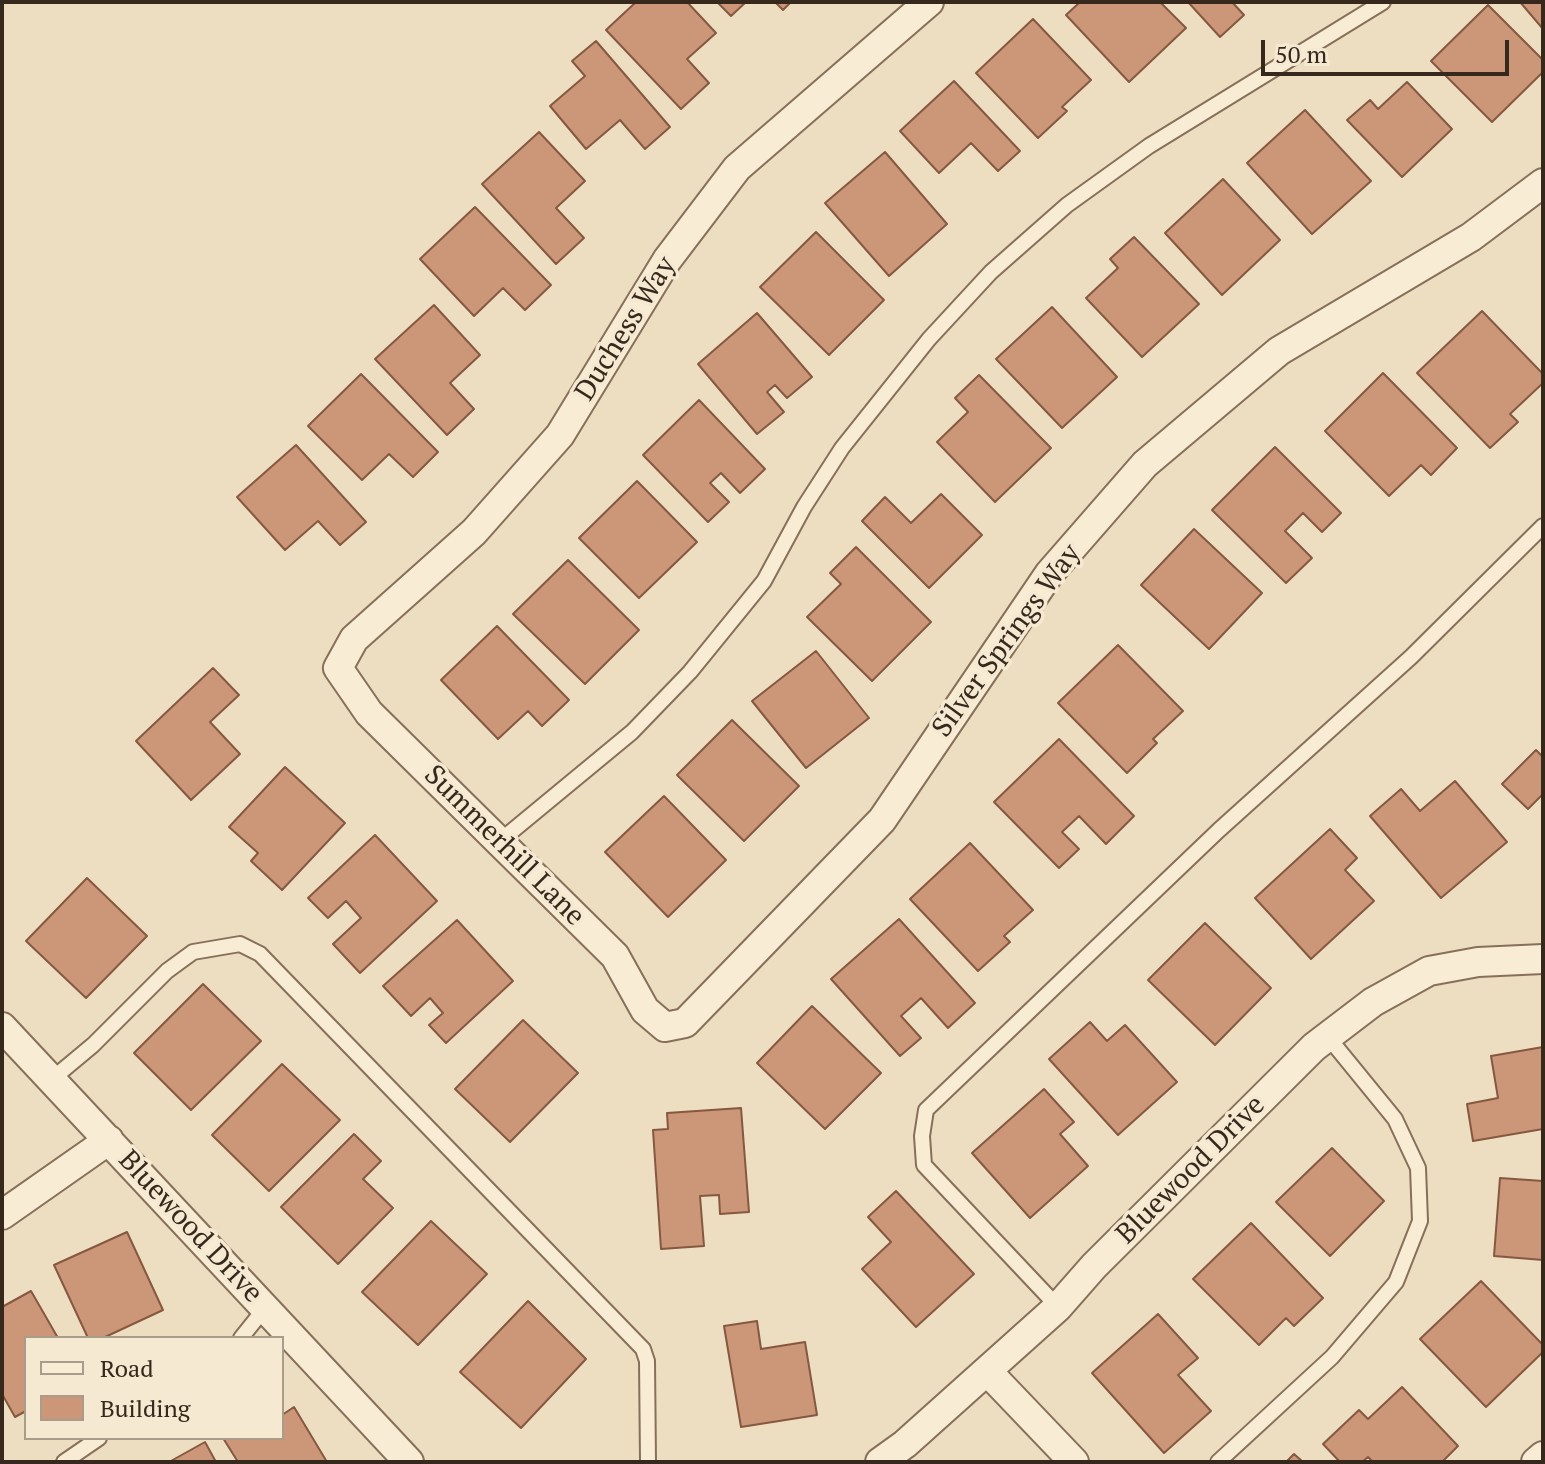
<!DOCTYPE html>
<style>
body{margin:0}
#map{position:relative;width:1545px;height:1464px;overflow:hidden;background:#eddec2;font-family:"PT Serif",serif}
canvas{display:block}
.frame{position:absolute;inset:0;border:4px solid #37281d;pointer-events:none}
.legend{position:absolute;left:24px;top:1336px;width:260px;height:104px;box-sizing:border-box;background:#f5e9d1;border:2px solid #a99c89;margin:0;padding:10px 14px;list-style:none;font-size:24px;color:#37281d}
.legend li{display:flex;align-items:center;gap:16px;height:40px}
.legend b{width:40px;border:2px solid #a99c89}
.scale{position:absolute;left:1261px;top:40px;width:248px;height:36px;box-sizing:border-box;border:4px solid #37281d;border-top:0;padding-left:10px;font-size:24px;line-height:28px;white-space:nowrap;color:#37281d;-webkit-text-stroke:6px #f5e9d1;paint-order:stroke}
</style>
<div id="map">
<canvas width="1545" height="1464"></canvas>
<div class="frame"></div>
<ul class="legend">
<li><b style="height:10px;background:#f8ecd5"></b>Road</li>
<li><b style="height:22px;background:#cb9778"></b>Building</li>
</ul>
<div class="scale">50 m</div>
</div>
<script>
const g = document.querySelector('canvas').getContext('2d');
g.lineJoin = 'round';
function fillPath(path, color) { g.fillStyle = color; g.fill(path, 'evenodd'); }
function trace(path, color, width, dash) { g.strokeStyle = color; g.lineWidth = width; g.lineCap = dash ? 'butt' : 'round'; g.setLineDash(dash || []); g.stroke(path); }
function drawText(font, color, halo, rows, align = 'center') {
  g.font = font + ' "PT Serif",serif'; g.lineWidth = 7; g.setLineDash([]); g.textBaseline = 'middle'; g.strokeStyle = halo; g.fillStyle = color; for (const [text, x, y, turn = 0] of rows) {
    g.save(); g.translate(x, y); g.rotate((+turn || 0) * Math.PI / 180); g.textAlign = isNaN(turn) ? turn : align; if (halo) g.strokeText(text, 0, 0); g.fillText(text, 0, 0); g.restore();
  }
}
const building = new Path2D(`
 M636,2H687L716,33L687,59L709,83L681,109L606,30Z
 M717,2H746L731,16Z
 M775,2H791L783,10Z
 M1080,2H1160L1186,28L1129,82L1066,15Z
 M1188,2H1232L1244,15L1220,37Z
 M1520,2H1543V29Z
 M1488,5L1543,60V72L1492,122L1431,61Z
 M1033,19L1091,80L1062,107L1067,111L1038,138L976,73Z
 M596,41L670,127L645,149L620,120L586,149L550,106L585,76L572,61Z
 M954,81L1020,151L998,171L971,143L939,173L900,131Z
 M1407,82L1452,129L1402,177L1347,120L1370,100L1378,109Z
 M1305,110L1371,181L1312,234L1247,163Z
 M539,132L585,181L556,208L584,238L556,264L482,184Z
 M885,152L947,224L889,276L825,203Z
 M1223,179L1280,240L1222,295L1165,233Z
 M475,207L551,285L525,310L503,288L474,316L420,259Z
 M816,232L884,300L829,355L760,287Z
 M1134,237L1199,304L1142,357L1086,298L1118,268L1110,259Z
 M434,305L480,355L450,383L474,409L447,435L375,359Z
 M1052,307L1117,377L1062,428L996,359Z
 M1482,311L1543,374V383L1510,414L1518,422L1490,448L1417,373Z
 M757,313L812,377L787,398L775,385L767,392L784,412L757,434L698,364Z
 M1383,373L1457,448L1431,475L1421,465L1389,496L1325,431Z
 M361,374L438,452L413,477L389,454L362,480L308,426Z
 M979,375L1051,448L995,502L937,442L968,412L955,398Z
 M699,400L765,469L740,493L721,473L710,483L729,502L708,522L643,455Z
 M296,445L366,522L340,545L318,521L285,550L237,497Z
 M1275,447L1341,513L1322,532L1303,513L1285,531L1312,558L1286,583L1212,510Z
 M637,481L697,542L639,598L579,538Z
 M941,494L982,535L929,588L862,521L885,497L911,523Z
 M1194,529L1262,593L1209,649L1141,585Z
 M856,547L931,622L872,681L807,617L841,584L830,573Z
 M568,560L639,630L585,684L513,614Z
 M497,626L569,700L542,726L528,711L498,739L441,680Z
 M1118,645L1183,711L1153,739L1157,743L1127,773L1058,703Z
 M816,651L869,718L806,768L752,701Z
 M213,668L239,695L210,722L240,754L191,800L136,741Z
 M732,720L799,786L744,841L677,775Z
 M1059,739L1134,816L1106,844L1079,816L1062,832L1079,849L1059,868L994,802Z
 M1536,750L1543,757V794L1528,809L1502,784Z
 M285,767L345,823L282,890L251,861L258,853L229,827Z
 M1455,781L1507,842L1441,898L1370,816L1401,789L1420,811Z
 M664,796L726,860L668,917L605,852Z
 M1330,829L1357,858L1345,870L1374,901L1311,959L1255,898Z
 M375,835L437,901L360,973L333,944L361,918L346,901L328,918L308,898Z
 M970,843L1033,910L1004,936L1010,942L978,971L910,899Z
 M87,878L147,936L86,998L26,941Z
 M899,919L975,1003L948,1028L921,998L901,1016L921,1038L900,1056L831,979Z
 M457,920L513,981L446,1043L429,1025L443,1013L430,998L411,1016L383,986Z
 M1205,923L1271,988L1215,1045L1148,980Z
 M203,984L261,1041L191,1110L134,1053Z
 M812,1006L881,1073L825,1129L757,1063Z
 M523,1020L578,1073L510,1142L455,1089Z
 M1090,1022L1107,1041L1125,1025L1177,1082L1118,1135L1049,1059Z
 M1543,1047V1129L1473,1141L1467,1104L1498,1098L1491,1056Z
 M282,1064L340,1120L269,1191L212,1135Z
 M1044,1089L1074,1122L1060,1134L1088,1166L1030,1218L972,1153Z
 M741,1108L749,1212L720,1214L719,1195L700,1196L704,1246L661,1249L653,1130L668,1129L667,1113Z
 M354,1134L381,1161L363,1179L393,1208L338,1264L281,1207Z
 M1332,1148L1384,1201L1330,1256L1276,1202Z
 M1500,1178L1543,1181V1260L1494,1256Z
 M896,1191L974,1274L916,1327L862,1269L891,1242L868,1217Z
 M431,1221L487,1274L418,1345L362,1292Z
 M1251,1223L1323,1298L1294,1326L1286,1318L1259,1345L1193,1279Z
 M127,1232L163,1310L103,1338H88L54,1265Z
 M1481,1281L1543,1345V1352L1486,1407L1420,1339Z
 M31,1291L58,1338H26V1411L15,1417L2,1394V1307Z
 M528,1301L586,1359L521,1428L460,1372Z
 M1158,1314L1198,1358L1178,1375L1211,1411L1164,1453L1092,1373Z
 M757,1321L761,1349L805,1342L817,1415L741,1427L724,1326Z
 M1402,1387L1458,1446L1442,1462H1373L1368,1457L1362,1462H1340L1323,1444L1359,1410L1368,1419Z
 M294,1407L327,1462H238L223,1438H282V1415Z
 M205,1442L216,1462H169Z
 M1294,1454L1303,1462H1286Z`);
fillPath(building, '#cb9778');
trace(building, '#85583f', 2);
const lane = new Path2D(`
 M500,841L632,732L690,672L764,581L804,507L842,448L929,339L991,272L1067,205L1149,146L1383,2
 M51,1080L93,1045L167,971L193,952L240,944L260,954L643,1349L647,1361L648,1462
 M1058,1307L924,1165L922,1136L926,1110L1219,830L1411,657L1543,526
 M241,1338L265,1308
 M64,1462L99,1438
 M1218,1462L1332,1357L1396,1282L1420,1221L1418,1168L1395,1119L1328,1037`);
const street = new Path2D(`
 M929,2L737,168L667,260L560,435L474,532L354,639L338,668L369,713L615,956L645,1010L665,1027L685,1023L882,820L1049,574L1145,464L1279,351L1471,237L1543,183
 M2,1027L409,1462
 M2,1215L109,1140
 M988,1372L1074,1462
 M880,1462L905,1444L1058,1307L1094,1266L1314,1047L1373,1002L1429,971L1478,962L1543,959
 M1536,1462L1543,1456`);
trace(lane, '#876f59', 18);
trace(street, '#876f59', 32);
trace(lane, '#f8ecd5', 14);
trace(street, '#f8ecd5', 28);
drawText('28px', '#37281d', '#f5e9d1', [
 ["Duchess Way",626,329,-58],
 ["Silver Springs Way",1007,641,-54],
 ["Summerhill Lane",504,846,45],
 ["Bluewood Drive",1191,1170,-45],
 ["Bluewood Drive",190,1227,47]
]);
</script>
